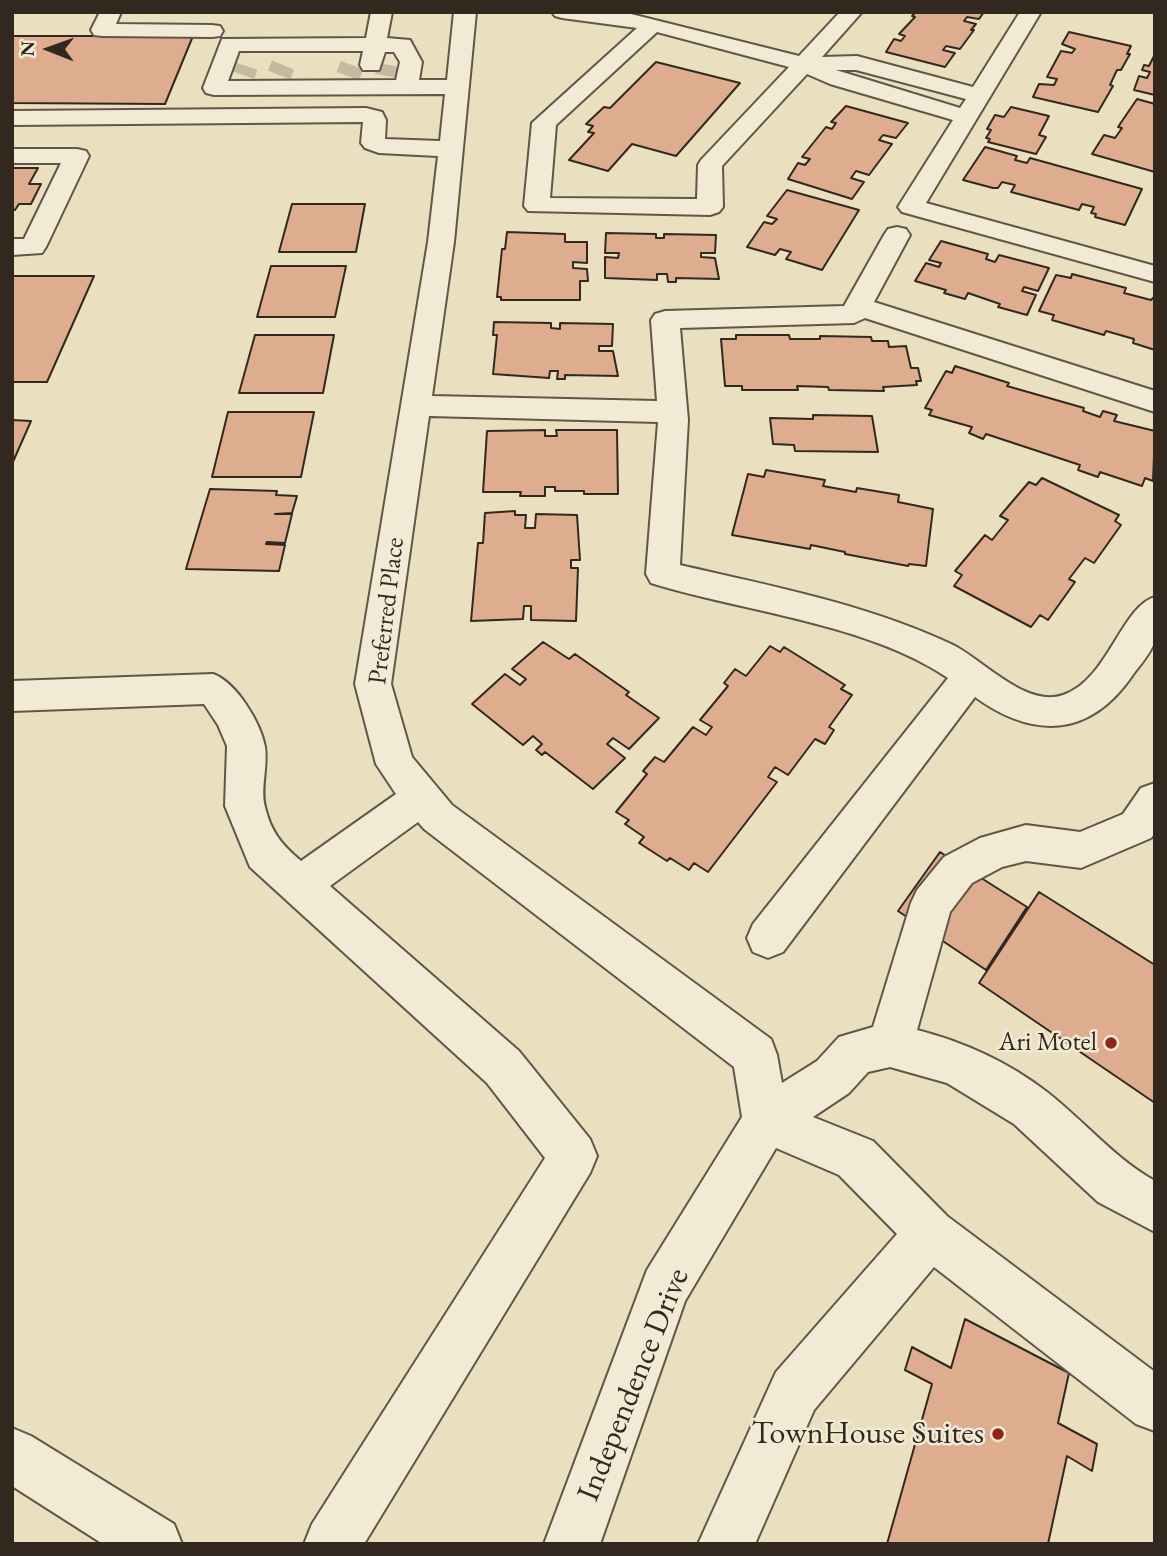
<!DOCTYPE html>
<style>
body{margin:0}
#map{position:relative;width:1167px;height:1556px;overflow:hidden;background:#eadfbe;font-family:"EB Garamond",serif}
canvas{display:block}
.frame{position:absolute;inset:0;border:14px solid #33281f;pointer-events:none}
.north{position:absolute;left:14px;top:14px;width:70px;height:70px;-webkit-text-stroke:5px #f1ead5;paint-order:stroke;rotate:271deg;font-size:19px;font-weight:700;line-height:28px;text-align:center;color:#33281f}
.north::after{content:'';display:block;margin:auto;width:24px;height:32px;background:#33281f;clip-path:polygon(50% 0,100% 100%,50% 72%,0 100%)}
</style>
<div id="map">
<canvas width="1167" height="1556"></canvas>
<div class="frame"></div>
<div class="north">N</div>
</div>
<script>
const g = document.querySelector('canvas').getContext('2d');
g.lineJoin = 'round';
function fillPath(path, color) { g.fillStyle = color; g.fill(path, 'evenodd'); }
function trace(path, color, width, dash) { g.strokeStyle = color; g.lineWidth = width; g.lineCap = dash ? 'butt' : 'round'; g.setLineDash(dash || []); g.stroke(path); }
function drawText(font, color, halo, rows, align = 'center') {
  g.font = font + ' "EB Garamond",serif'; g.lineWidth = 5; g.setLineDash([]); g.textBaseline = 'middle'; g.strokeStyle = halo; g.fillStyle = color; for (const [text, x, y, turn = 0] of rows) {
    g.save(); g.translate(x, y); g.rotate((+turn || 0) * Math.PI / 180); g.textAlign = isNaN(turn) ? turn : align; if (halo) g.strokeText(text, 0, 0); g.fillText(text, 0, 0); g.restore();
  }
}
const building = new Path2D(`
 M916,12H984L979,19L967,17L964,21L976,24L971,30H974L960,49L946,46L943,50L955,53L945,67L886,52L894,39L901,41L905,36L899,34L915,17L912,16Z
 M1069,32L1131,46L1127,54H1130L1121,70H1117L1110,85L1113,86L1098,112L1033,97L1039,84L1054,85L1057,79L1047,77L1061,51L1072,53L1075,49L1062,44Z
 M12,36H193L165,104L12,103Z
 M1155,54V95L1134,90L1139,76L1147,78L1150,72L1142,70L1144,65L1149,66Z
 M656,62L740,83L676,156L632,144L608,171L569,160L594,133L588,132L593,126L586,124L604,107L610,108Z
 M1137,99L1155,104V172L1092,154L1104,135L1115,138L1122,128L1118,127Z
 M846,106L908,123L896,138L883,135L879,140L892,144L869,175L856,171L851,178L864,182L852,199L788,179L798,163L805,165L810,159L802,157L826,127L832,129L836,123L831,122Z
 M1011,107L1049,116L1039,135L1046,137L1036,154L988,142L990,139L986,138L991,130L987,129L995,115L1004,117Z
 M985,147L1017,156L1015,160L1027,163L1030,158L1142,189L1125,225L1095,217L1096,214L1091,213L1094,207L1082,204L1079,210L1011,192L1015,185L1002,182L998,188H993L963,180Z
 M12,168H38L29,184H41L31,204H19L15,210H12Z
 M787,190L859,210L822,270L786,259L791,252L780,249L775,255L747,247L764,222L772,224L777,219L767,216Z
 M292,204H365L356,252H279Z
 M507,232L565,234V242H587V263L573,262V268L587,269L588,281H580V300H501V297H497L502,249H505Z
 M606,233L656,234V238H664V234L716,235L715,253H701V257L715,258L719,279L676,278V282H668L667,274H657V280L605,278V257L618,258L619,253H605Z
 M941,241L988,254L986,259L995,262L999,255L1049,268L1038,291L1024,287L1022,291L1036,295L1027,315L998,307L1000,304L968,293L965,299L944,293L946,290L915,281L926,263L939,267L941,263L929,260Z
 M271,266H346L335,317H257Z
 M1072,274L1126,288L1124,293L1151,300L1155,296V350L1133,343L1134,339L1106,331L1104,335L1052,320L1054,315L1039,311L1056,275L1071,278Z
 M12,276H94L47,382H12Z
 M494,322L551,323V328L560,329V323L613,324L612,346H599V351H613L618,376L565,375V379H557L558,371H550L549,378L493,374L497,335H493Z
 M255,335H334L323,393H239Z
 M736,335H789L790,339H820V336L871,337L872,341H888L889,347L906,346L911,368H918L921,381H916L917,385L883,387L884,391L829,390L828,387L797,386L798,390H742V386H725L721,339H736Z
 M955,366L1009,383L1007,386L1084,408L1083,411L1100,417L1103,411L1117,415L1114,421L1155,431L1153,481L1145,478L1142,486L1100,472L1098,477L1078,470L1080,465L986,434L983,439L969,433L972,427L929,415L932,410L925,408L946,371L952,373Z
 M228,412H314L301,477H212Z
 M813,415L872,416L878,452L795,451L794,445L773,444L770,418L813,419Z
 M12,420L31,421L12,464Z
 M545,430V436H557L556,430H617L618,494H584V491H555V487H545V496H520L521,492H483L487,431Z
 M766,470L825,480L823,486L856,492L857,488L899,495L898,502L933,509L926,566L909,564L908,566L845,554V552L811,545L810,549L732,535L748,474L764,477Z
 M1042,478L1119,515L1115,521L1121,525L1094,563L1085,558L1069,579L1075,582L1048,620L1040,615L1031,627L954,586L962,575L955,571L985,535L992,540L1008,520L1000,516L1029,482L1036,485Z
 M210,489L277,491L276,495L297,496L292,513L275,514H292L285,543L267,542L266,544L285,545L279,571L186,569Z
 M515,511V515H526L525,528H535L536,514L577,515L580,560H571V568H578L576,621L531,620V606H524L523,619L471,621L478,543H483L485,513Z
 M543,642L569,659L575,654L629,692L626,695L659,718L629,749L613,738L607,744L625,758L593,789L545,752L542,755L536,750L542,744L533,736L523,745L472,704L505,674L520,685L526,679L512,669Z
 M770,646L780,652L784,647L845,685L841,689L852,695L829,727L834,730L825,744L815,739L788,775L775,767L768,777L777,782L708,872L694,863L689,870L670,858L667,861L639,843L644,837L625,824L629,820L616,812L647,774L643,771L655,757L664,762L693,727L706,735L712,727L700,720L728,686L724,683L735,669L746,676Z
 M940,852L1027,907L986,970L898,911Z
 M1039,892L1155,965V1103L979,983Z
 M965,1319L1069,1373L1058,1423L1097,1444L1092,1471L1067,1456L1048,1544H887L932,1384L905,1370L912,1347L951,1368Z`);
fillPath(building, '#dead8f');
trace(building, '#33281f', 2);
trace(new Path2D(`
 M243,75L246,66
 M279,75L283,65
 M348,76L352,65
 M387,76L389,65`), '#c5ba9e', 24, [24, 11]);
const minor = new Path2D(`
 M100,12H121L116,24L212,25L220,26L223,31L220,36L212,37L102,36L94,35L91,30Z
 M371,12H392L387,38L410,40L422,62L419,80H447L454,12H476L454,242L432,396L657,401L651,320L655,314L665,311L844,306L884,235L888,229L897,227L906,229L910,235L874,302L1155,391V412L865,318L854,323L680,328L688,420L680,565C771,586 866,604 951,644C983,659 1025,708 1063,695C1108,680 1121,607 1155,597C1155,610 1158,627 1155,640C1152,652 1139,666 1132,676C1089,738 1033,739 975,697L783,952L768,958L753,952L747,938L753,924L948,678C867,623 744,612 651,583L646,574L658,422L429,416L391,684L412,757L452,805L771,1039L777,1055L782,1083L817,1061L839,1037L873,1027L911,903L917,890L944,857L980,838L1026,825L1080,832L1123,814L1141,788L1155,783V833L1151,838L1081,868L1026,861L1002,867L972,883L950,912L917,1030C964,1042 1008,1062 1047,1092C1084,1121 1114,1158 1155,1181V1232L1098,1202L1014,1124L947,1083L890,1067L868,1072L849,1093L813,1117L873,1141L947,1216L1155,1372V1431L1136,1424L934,1267L814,1410L755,1544H698L776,1372L897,1234L839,1175L776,1148L685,1301L600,1544H544L647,1270L742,1117L734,1067L424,829L418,822L330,886L519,1051L590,1139L597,1156L590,1173L364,1544H304L312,1524L545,1158L487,1083L250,867L225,806L227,746L218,725L204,704L12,711V681L213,674C236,682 261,723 265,747C268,767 260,789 265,807C271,832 282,845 301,861L396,794L376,764L355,684L428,242L438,156L379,153L365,148L361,143L363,122L12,125V111L366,108L382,112L386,120L385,139L440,141L445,94L214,95L206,93L203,88L222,39L366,38ZM239,51H363L360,65L363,70H379L385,52H394L400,62L396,80L228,81Z
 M552,12H623L799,56L840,12H862L822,57L857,56L973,87L1020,12H1041L926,203L1155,266V282L902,212L898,207L953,120L830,84L807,74L722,166L723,207L719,212L710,215L528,211L524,206L532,123L637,28L562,18L555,16ZM657,32L789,67L701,160L698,165L697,199L550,198L556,125ZM836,70H856L966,99L960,108Z
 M12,149H77L86,151L89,156L46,247L42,253L12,255V239H24L61,163H12Z
 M12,1428L31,1436L174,1524L182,1544H103L12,1486Z`);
trace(minor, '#615647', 4);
fillPath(minor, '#f1ead5');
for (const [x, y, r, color] of [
 [1111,1043,7,"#8f2418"],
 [998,1434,7,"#8f2418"]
]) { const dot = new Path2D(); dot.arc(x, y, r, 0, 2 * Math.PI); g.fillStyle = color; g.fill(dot); trace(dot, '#f1ead5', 2.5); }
drawText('26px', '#33281f', '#f1ead5', [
 ["Preferred Place",387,611,-83]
]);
drawText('26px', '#33281f', '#f1ead5', [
 ["Ari Motel",1097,1043]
], 'right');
drawText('32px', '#33281f', '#f1ead5', [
 ["Independence Drive",634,1385,-68]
]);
drawText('32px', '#33281f', '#f1ead5', [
 ["TownHouse Suites",984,1434]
], 'right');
</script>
